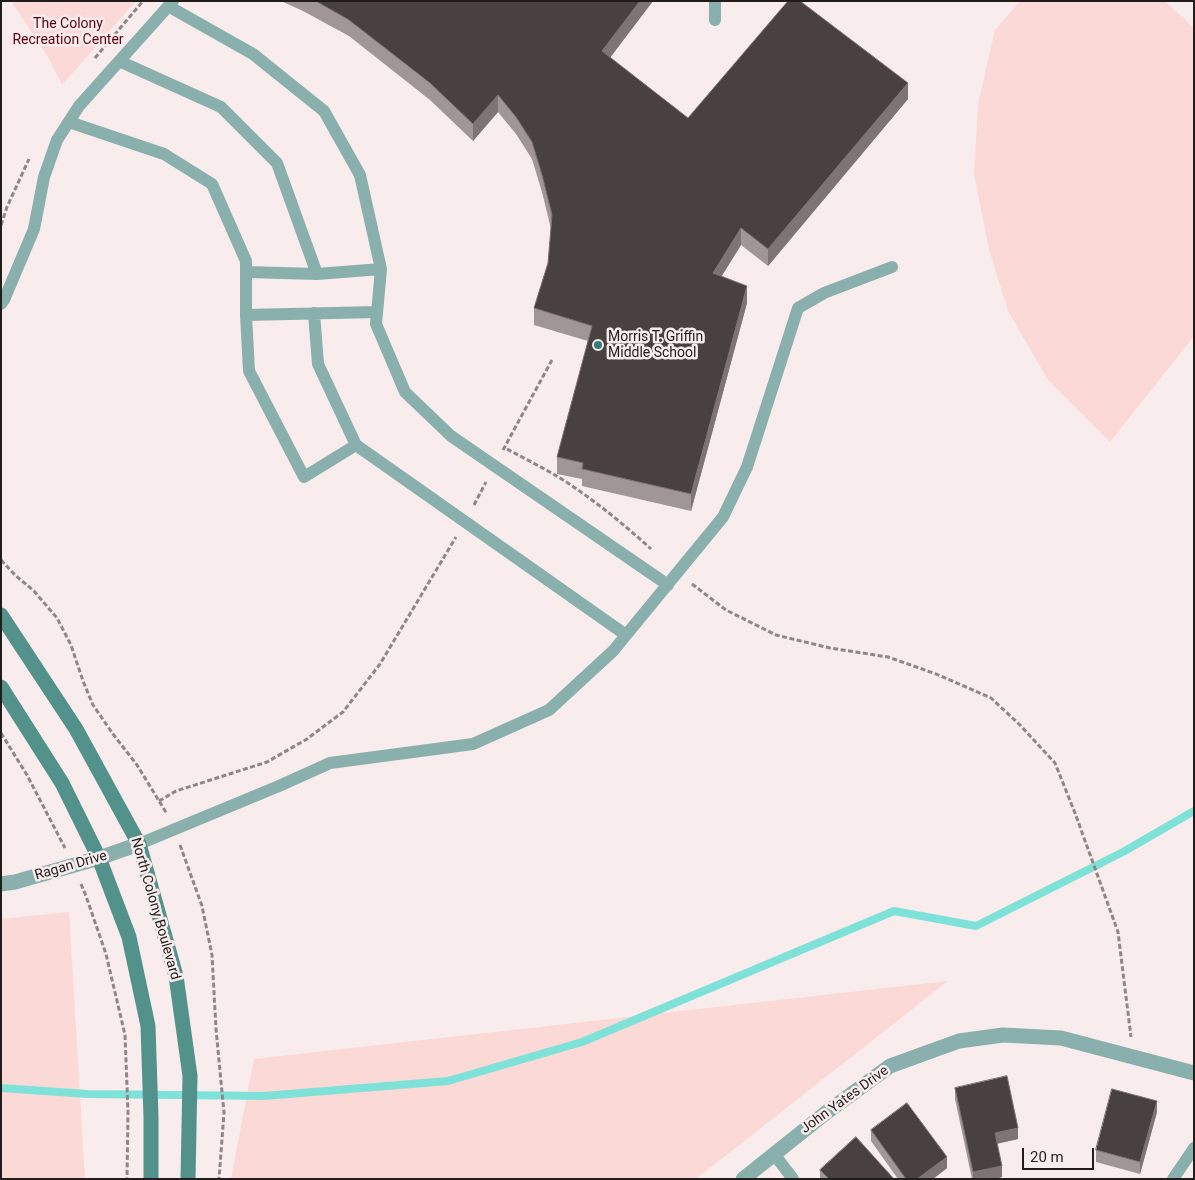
<!DOCTYPE html>
<style>
body{margin:0}
#map{position:relative;width:1195px;height:1180px;overflow:hidden;background:#f8edec;font-family:Roboto,sans-serif}
canvas{display:block}
.frame{position:absolute;inset:0;border:2px solid #211d1d;pointer-events:none}
.scale{position:absolute;left:1022px;top:1148px;width:72px;height:22px;box-sizing:border-box;border:2px solid #211d1d;border-top:0;padding-left:6px;font-size:15px;line-height:18px;white-space:nowrap;color:#211d1d;-webkit-text-stroke:4px #f8edec;paint-order:stroke}
</style>
<div id="map">
<canvas width="1195" height="1180"></canvas>
<div class="frame"></div>
<div class="scale">20 m</div>
</div>
<script>
const g = document.querySelector('canvas').getContext('2d');
g.lineJoin = 'round';
function fillPath(path, color) { g.fillStyle = color; g.fill(path, 'evenodd'); }
function trace(path, color, width, dash) { g.strokeStyle = color; g.lineWidth = width; g.lineCap = dash ? 'butt' : 'round'; g.setLineDash(dash || []); g.stroke(path); }
function drawText(font, color, halo, rows, align = 'center') {
  g.font = font + ' Roboto,sans-serif'; g.lineWidth = 5; g.setLineDash([]); g.textBaseline = 'middle'; g.strokeStyle = halo; g.fillStyle = color; for (const [text, x, y, turn = 0] of rows) {
    g.save(); g.translate(x, y); g.rotate((+turn || 0) * Math.PI / 180); g.textAlign = isNaN(turn) ? turn : align; if (halo) g.strokeText(text, 0, 0); g.fillText(text, 0, 0); g.restore();
  }
}
fillPath(new Path2D(`
 M11,1H136L62,85L48,57Z
 M1020,1H1165L1194,28V336L1110,442L1048,380L1008,311L989,249L974,174L978,104L995,30Z
 M69,912L85,1179H1V919Z
 M948,981L696,1179H231L254,1059Z`), '#fbd9d7');
trace(new Path2D(`
 M1,1088L88,1094L264,1096L448,1081L582,1042L894,911L976,926L1123,852L1194,811`), '#7ee2d9', 8);
trace(new Path2D(`
 M95,58L143,1
 M1,225L7,207L29,159
 M507,449C531,462 556,474 578,490C604,508 628,528 651,549
 M503,450L553,358
 M474,505L486,482
 M1,560L15,575L34,591L57,618L71,645L83,681L93,705L113,734L137,765L167,814
 M692,584L726,610L776,635L830,648L888,657L936,674L991,698L1020,725L1055,763L1075,813L1118,932L1131,1037
 M1,733L27,775L65,848
 M159,801L176,791L267,762L307,739L343,712L380,664L456,537
 M180,845L202,906L212,955L216,1029L224,1113L219,1179
 M81,884L86,896L106,954L125,1035L128,1112L127,1179`), '#8f8787', 3, [5, 2.5]);
trace(new Path2D(`
 M715,1V20
 M168,6L253,54L324,111L360,175L381,269L376,324L405,392L451,436L668,585
 M119,61L221,107L277,163L317,274L381,269
 M69,122L164,154L212,184L246,261V315L249,371L304,477L356,445L626,635
 M246,272L317,274
 M1,304L4,300L34,229L44,177L57,140L79,106L173,1
 M314,313L318,364L356,445
 M246,315L377,312
 M139,844L279,786L330,763L473,744L549,710L613,651L723,517L747,467L798,308L824,293L892,267
 M774,1154L793,1179
 M1173,1179L1194,1148`), '#89b0ac', 12);
trace(new Path2D(`
 M1,884L15,882L99,858L139,844
 M743,1179L827,1112L890,1066L959,1041L1003,1035L1061,1038L1194,1073`), '#89b0ac', 15);
trace(new Path2D(`
 M1,615L76,729L139,844L176,976L190,1076L188,1179
 M1,687L62,783L99,858L129,937L148,1026L151,1117V1179`), '#53918b', 15);
fillPath(new Path2D(`
 M281,1H653L610,58L688,118L908,99L768,266L741,245L721,277L747,303L691,511L582,486V479L557,474V457L588,341L534,325V308L548,263L551,229L542,192L532,159L516,134L498,112L473,141L430,100L349,36L303,11Z
 M955,1088L1018,1139L997,1144L1002,1177L995,1179H972L955,1099Z
 M1157,1112L1140,1174L1096,1162V1150Z
 M871,1130L947,1168L933,1179H898L871,1141Z
 M820,1170L894,1179H820Z`), '#a09696');
fillPath(new Path2D(`
 M640,1H653L602,68V51Z
 M908,83V99L768,266V249Z
 M498,95V112L473,141V124Z
 M741,228V245L713,290V273Z
 M747,286V303L691,511V494Z
 M1157,1101V1112L1140,1174V1162Z
 M1018,1128V1139L995,1144V1133Z
 M947,1157V1168L933,1179H917Z
 M1002,1166V1177L995,1179H973V1172Z`), '#7e7474');
const building = new Path2D(`
 M316,1H640L602,51L688,118L788,1H800L908,83L768,249L741,228L713,273L747,286L691,494L582,469L583,463L557,457L592,326L534,308L548,263L552,215L542,175L532,142L516,117L498,95L473,124L430,83L349,20Z
 M1007,1076L1018,1128L995,1133L1002,1166L973,1172L955,1088Z
 M1112,1089L1157,1101L1140,1162L1096,1150Z
 M907,1103L947,1157L917,1179H906L871,1130Z
 M856,1137L894,1179H829L820,1170Z`);
fillPath(building, '#494040');
trace(building, '#7e7474', 1);
for (const [x, y, r, color] of [
 [598,345,5,"#357d77"]
]) { const dot = new Path2D(); dot.arc(x, y, r, 0, 2 * Math.PI); g.fillStyle = color; g.fill(dot); trace(dot, '#f8edec', 2); }
drawText('14px', '#5e000c', '#f8edec', [
 ["The Colony",68,24],
 ["Recreation Center",68,40]
]);
drawText('14px', '#211d1d', '#f8edec', [
 ["Morris T. Griffin",608,337],
 ["Middle School",608,353]
], 'left');
drawText('14px', '#211d1d', '#f8edec', [
 ["Ragan Drive",71,866,-16],
 ["North Colony Boulevard",155,909,74],
 ["John Yates Drive",845,1100,-36]
]);
</script>
